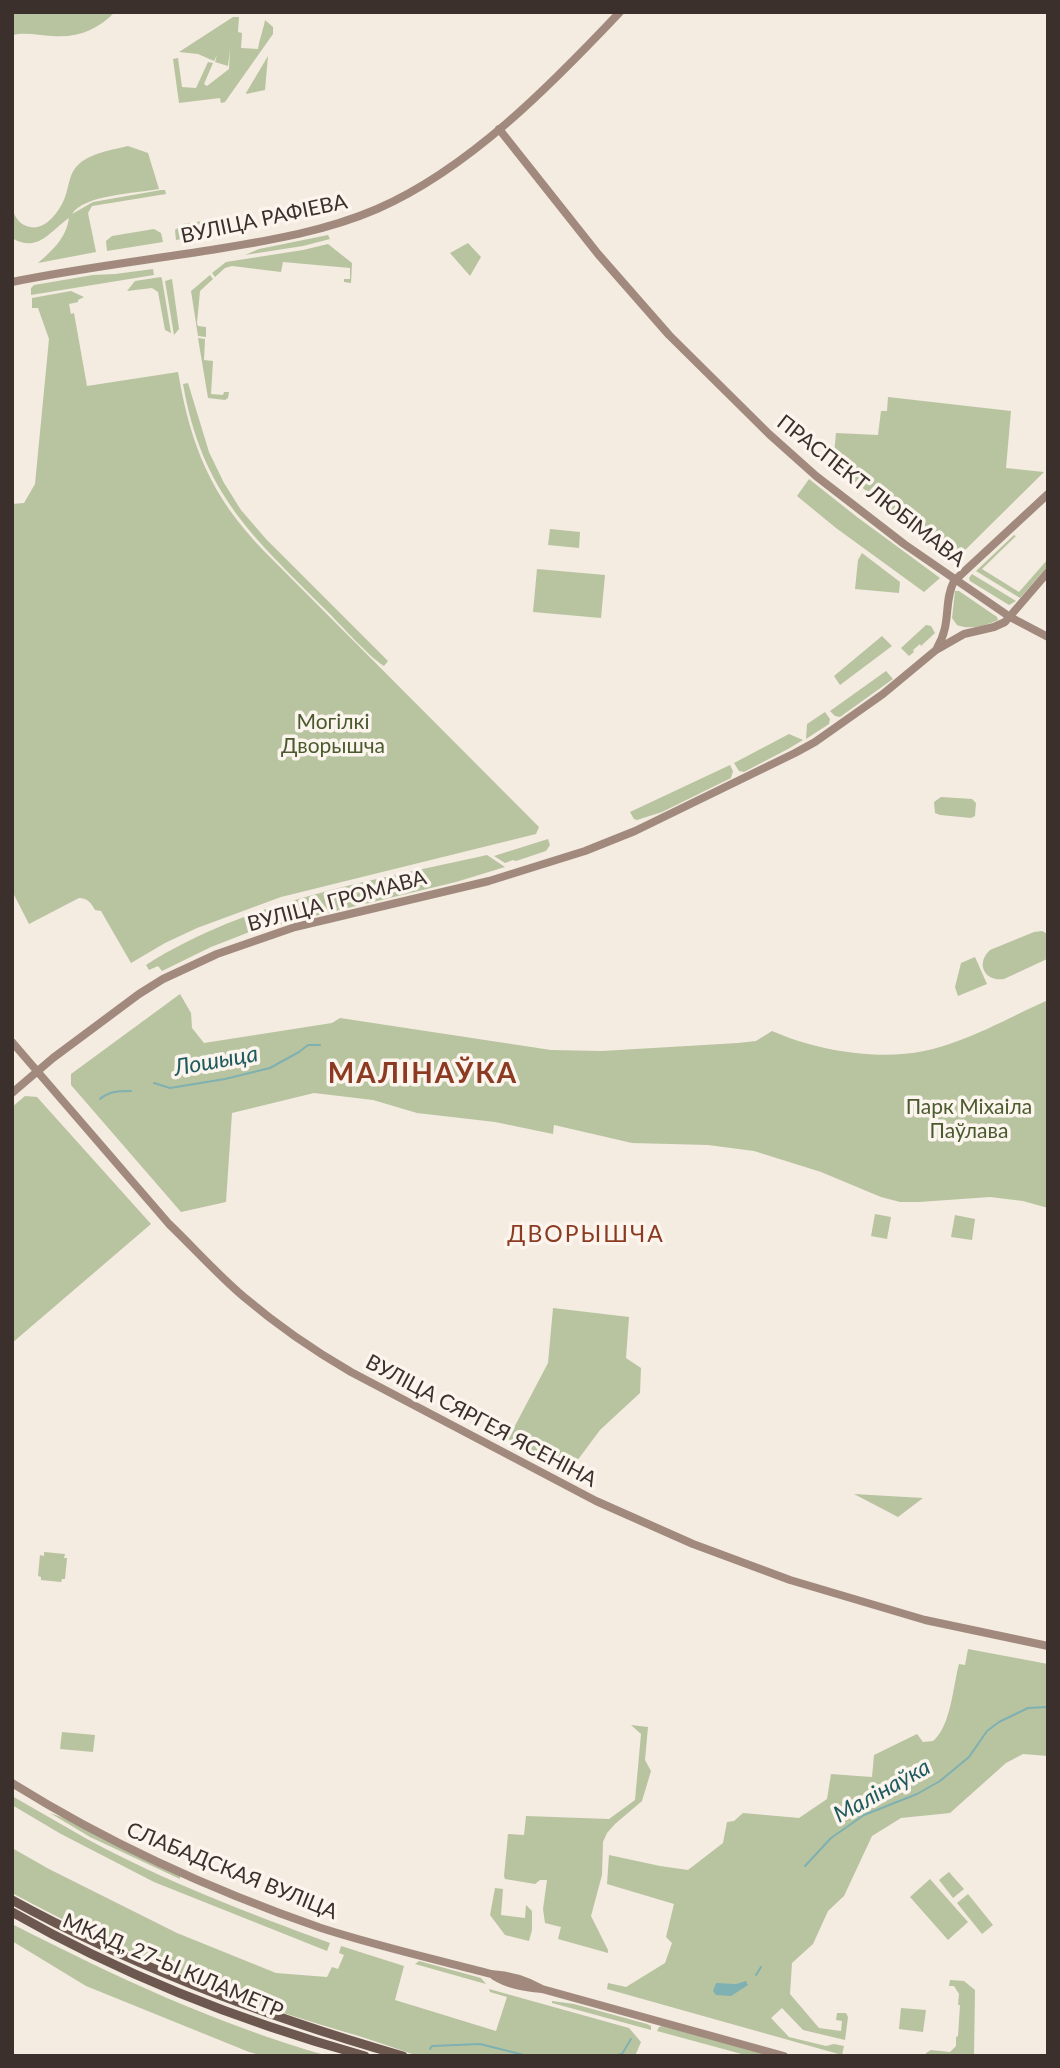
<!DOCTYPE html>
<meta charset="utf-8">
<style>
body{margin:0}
#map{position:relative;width:1060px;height:2068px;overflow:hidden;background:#f4ebe1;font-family:Lato,sans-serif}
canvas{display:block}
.frame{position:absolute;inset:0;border:14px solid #3b302b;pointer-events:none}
</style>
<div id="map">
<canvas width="1060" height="2068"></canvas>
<div class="frame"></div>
</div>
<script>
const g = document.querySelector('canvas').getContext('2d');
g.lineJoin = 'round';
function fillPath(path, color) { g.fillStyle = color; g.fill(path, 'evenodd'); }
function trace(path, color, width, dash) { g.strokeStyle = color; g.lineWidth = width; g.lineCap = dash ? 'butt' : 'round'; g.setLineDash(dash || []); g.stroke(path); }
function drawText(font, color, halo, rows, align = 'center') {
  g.font = font + ' Lato,sans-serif'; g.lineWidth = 7; g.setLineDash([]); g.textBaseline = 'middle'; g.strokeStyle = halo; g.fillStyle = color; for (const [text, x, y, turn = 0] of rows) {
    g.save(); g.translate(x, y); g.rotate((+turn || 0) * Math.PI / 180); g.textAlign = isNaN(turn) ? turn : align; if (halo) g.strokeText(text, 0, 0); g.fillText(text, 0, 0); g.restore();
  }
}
fillPath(new Path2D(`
 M12,12H115C97,30 78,38 52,36C39,35 26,32 12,35Z
 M233,17H239L238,32L242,33L241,48L258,49C260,37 263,31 265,20L273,27V34L225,102L221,103L220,98L179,103L173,59L178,58L182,87L196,88L208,62L213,63L204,84L207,86L229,69L230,49L228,66L215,62L217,55L214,61L198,54L179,52Z
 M268,56L265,90L246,94V93Z
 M128,146L148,153L159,189C137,193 83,195 72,214L93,202L161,190H165L166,194L92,206L88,213L96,252L38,263C53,250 66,238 69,218C51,230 38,254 12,238V209C16,219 20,225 30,227C46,231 61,209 65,197C69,187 69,174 77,166C89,153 112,150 128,146Z
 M223,218L230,222L231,230L176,240L175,230L183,224Z
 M154,229L161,233L163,242L107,251L106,241L112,236Z
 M328,235L330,239L303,246L245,255L259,249Z
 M468,243L481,257L470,276L450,253Z
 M328,244L352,263L351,283L344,282V279H350V268L283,262L281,272L232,266L225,268L215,277L212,273L226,262L303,250Z
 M153,269L154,275L31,295V288L34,285L93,275L115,274Z
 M210,275L213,279L200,291L197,323L198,326L206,327V337L198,336L191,291Z
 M161,277L162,279L171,333L165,330L158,292L152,288L127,291L135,281Z
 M172,279L179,329L174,335L165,281Z
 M71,291L84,297L78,300V302L69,304L71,314L74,313L87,386L178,372C191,447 211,496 264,551L537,825L539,827L536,834L281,897L197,928L165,943L131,963L101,911L95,910C91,903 88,898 79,898L29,924L12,891V504L24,503L35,484L49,339L38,308H32V298Z
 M198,338L205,339L204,360L213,361L211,394L223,395L224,392H229L228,398L225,400L208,398Z
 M188,383L209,452L224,483L241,510L266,539L388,661L384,666C368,656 341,625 326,610C252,536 202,493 183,384Z
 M888,397L1011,411L1006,468L1044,472L958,557L891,510L833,465L836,433L878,435L881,411H887Z
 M809,479L857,517L940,578L924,592L836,528L797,496Z
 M550,529L580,532L579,548L548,545Z
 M1014,535L1016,536L982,569L1019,592L1048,559V566L1020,598L976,571Z
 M862,553L900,582L899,593L855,589L858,560Z
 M537,569L605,575L601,618L533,612Z
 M972,574L1016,601L1009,605L970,581L969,578Z
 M955,591H959L997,617L998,620C986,626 969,630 957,625L952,618Z
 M926,625L931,626L935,633L921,646L920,644L913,650L914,652L909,656L901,648Z
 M882,636L892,646L840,685L834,676Z
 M886,671L893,679L840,717L835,716L830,711Z
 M825,712L830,719L829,724L806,739L807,724Z
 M789,734L803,740L788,749L744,772L739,771L734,763Z
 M730,765L733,771L731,778L662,812L637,820L634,819L630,812Z
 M941,797L972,799L976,803L975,816L971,818L940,815L935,813L934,802Z
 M548,839L550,845L546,851L516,861L513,860L505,863L494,856Z
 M487,855L505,867L456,882L252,931L211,947L162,971L158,966L149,970L146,965C248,900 371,881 487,855Z
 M1042,931L1048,934L1047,959L1004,979C985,982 975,964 990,950L1034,932Z
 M975,957L987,984L958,996L955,987L961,963Z
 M180,994L191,1013L192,1028L204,1043L332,1023L340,1018L551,1050L602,1051L738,1043L756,1041L772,1031C815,1050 877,1061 924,1051C967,1042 1008,1018 1048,1000V1208L1023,1201L990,1197L919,1202H900L881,1197L821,1172L754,1151L708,1145L632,1143L554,1125L553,1134L495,1122L417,1113L373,1100L314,1093L232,1113L226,1202L181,1212L71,1085V1074Z
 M25,1096L37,1097L151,1224L12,1343V1107Z
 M875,1214L891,1217L887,1239L871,1236Z
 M955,1215L975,1219L972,1240L951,1237Z
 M553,1308L629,1317L626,1358L641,1368L640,1393L600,1430L571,1469L508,1439L548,1363Z
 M854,1494L923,1498L898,1517Z
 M44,1552L65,1554L64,1558H67L65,1579H62L61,1582L41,1580V1577L38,1576L40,1555L44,1556Z
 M968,1649L1048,1664V1756L1023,1754L1006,1763L950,1813L901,1818L872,1836L844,1896L828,1911L813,1944L792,1963L790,1994L819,2028L841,2031L842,2021L836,2020L837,2013H846L848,2017L845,2040L803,2030L782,2008L771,2018L789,2037L826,2046L834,2044L844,2046L842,2055L607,1989L608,1983L626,1987L665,1963L672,1943L666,1937L674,1904L607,1884L609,1855L660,1866L688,1870L723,1843L727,1822L734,1821L743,1813L799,1818L827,1799L831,1774L872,1777L874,1755L917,1734L923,1742L933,1741C951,1726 953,1686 959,1664L965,1665Z
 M631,1725L648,1727L645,1760L651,1771L642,1801L615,1824L607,1833L603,1842L602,1875L591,1916L608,1950V1953L558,1939L561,1927L545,1923L543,1909L547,1880H540L535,1884L505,1879L504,1876L508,1834L524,1835L526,1816L609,1819L635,1800L641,1734Z
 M62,1732L95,1735L93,1752L60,1749Z
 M12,1796C37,1810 62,1825 87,1839C164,1881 248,1913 330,1943L327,1951L154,1882L61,1834L12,1805Z
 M50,1813L67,1819L180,1876V1879L90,1837Z
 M12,1848L49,1869L177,1933L276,1973L327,1977L332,1967L338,1969L344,1955L339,1953L341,1946L404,1966L395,2000L496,2031L507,1997L490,1992L489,1989L629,2028L641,2042L635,2056H418L406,2052C361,2035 314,2024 269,2008C180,1976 95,1938 12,1893Z
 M949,1872L964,1889L953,1898L939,1880Z
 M930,1879L968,1922L948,1940L910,1897Z
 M495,1888L503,1889L501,1915L525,1918L526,1905L532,1911V1930L529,1941L505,1935L490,1915Z
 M968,1894L993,1925L982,1934L957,1903Z
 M12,1924C114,1976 218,2025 328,2056H264L249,2052L86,1986L12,1941Z
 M419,1961L481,1978L486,1984L415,1964Z
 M950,1980L964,1981L975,1990L974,2056H926V2053L931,2050L950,2052L956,2046V2037L958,2036L960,2005H958L959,1994L954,1986H949Z
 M552,2001L574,2004L647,2024L651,2026V2030L552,2003Z
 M901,2008L926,2010L923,2032L899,2029Z
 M662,2026L773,2056H749L657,2031L659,2027Z`), '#b8c4a0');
fillPath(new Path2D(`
 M746,1981L748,1985L731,1996L716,1995L713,1991L716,1983L736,1984Z`), '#7fb0b2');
trace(new Path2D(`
 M154,1083L170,1088L225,1079L270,1068L299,1052L308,1045H320
 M100,1099C109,1091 120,1091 131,1091
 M805,1866L831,1838L864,1815L917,1794L940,1781L969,1757L987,1731L999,1722L1028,1708L1048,1707
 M756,1975L761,1967
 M430,2049L432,2046L480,2044L528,2056
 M617,2055L622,2054L631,2039`), '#7fb0b2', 2);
trace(new Path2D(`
 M499,129L598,254L669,335L769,434L816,476L904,544L1010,617L1048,637
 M12,282C80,268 149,260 217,249C272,240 326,231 377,209C469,169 552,84 620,12
 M937,648C952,623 943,603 954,581L1048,494
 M12,1042L169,1224C194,1248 217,1274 244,1297C277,1325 313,1350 351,1372L596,1501L693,1544L790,1580L925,1620L1048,1646
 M12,1093L53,1058L139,994L163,979L217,954L295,927L489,881L585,851L635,831L795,753L815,742L883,694L936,650L964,634L994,627L1005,622L1048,572
 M12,1783C108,1843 214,1891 321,1928C377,1946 434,1959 491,1974C510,1975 526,1980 542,1989
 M494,1976C508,1985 525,1988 542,1989L784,2056`), '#a18a7d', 8);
trace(new Path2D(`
 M12,1900C136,1968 267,2017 403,2056
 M12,1912C122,1975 243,2022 365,2056`), '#6c584f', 9);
drawText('21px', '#3b302b', '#fbf5ee', [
 ["ВУЛІЦА РАФІЕВА",264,219,-12],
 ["ПРАСПЕКТ ЛЮБІМАВА",871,491,38],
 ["ВУЛІЦА ГРОМАВА",337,901,-15],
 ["ВУЛІЦА СЯРГЕЯ ЯСЕНІНА",481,1421,28],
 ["СЛАБАДСКАЯ ВУЛІЦА",232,1871,22],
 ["МКАД, 27-Ы КІЛАМЕТР",173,1966,23]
]);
drawText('21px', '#4a5a2e', '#fbf5ee', [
 ["Могілкі",333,722],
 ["Дворышча",333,746],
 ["Парк Міхаіла",969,1107],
 ["Паўлава",969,1131]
]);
drawText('italic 23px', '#1f5a5e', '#fbf5ee', [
 ["Лошыца",216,1061,-10],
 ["Малінаўка",882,1791,-29]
]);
g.letterSpacing = '2px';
drawText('23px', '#8c3b22', '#fbf5ee', [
 ["ДВОРЫШЧА",586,1235]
]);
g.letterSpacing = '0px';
g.letterSpacing = '2px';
drawText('bold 28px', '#8c3b22', '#fbf5ee', [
 ["МАЛІНАЎКА",423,1074]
]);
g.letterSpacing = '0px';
</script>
